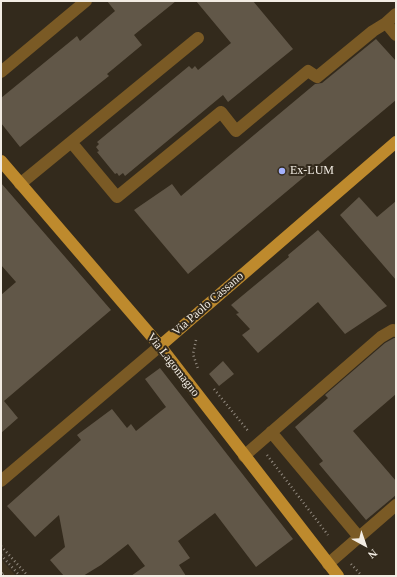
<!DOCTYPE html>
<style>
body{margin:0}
#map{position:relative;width:397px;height:577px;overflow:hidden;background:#332a1c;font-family:Georgia,serif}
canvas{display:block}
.frame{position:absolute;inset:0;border:2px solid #f2ece3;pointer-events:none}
.north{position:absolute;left:345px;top:525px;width:40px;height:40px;-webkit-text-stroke:3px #332a1c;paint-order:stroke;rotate:140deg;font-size:11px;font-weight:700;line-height:16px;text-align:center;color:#f2ece3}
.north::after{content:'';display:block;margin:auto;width:14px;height:18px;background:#f2ece3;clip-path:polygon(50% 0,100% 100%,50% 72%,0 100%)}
</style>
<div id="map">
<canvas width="397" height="577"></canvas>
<div class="frame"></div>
<div class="north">N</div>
</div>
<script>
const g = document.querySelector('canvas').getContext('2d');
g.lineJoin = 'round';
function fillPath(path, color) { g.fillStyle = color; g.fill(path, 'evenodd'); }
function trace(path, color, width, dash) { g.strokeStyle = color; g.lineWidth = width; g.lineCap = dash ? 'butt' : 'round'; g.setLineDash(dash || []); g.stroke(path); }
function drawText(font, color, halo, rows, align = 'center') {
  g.font = font + ' Georgia,serif'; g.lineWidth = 4; g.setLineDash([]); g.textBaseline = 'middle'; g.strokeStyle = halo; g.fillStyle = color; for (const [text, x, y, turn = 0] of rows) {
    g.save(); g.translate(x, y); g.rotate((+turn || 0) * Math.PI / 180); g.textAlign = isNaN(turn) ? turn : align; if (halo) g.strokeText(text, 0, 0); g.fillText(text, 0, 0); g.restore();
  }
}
fillPath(new Path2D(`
 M1,559L16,576H1Z`), '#3e321e');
fillPath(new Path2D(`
 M107,1H176L134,35L142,45L107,74L109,76L20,147L1,123V98L77,36L80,41L115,11Z
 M196,1H253L293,49L228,102L223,95L125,176L123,173L119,176L117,173L115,174L97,152L99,151L96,147L99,144L97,142L189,66L192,69L195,66L198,70L231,43Z
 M376,39L396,61V100L188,274L134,210L172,184L181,196L315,84L322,83Z
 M1,183L111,310L4,401L18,418L1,433V295L16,282L1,265Z
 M359,197L377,217L396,201V280L340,215Z
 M318,230L387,306L345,334L318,302L258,353L242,335L250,329L236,314L239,313L231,305L289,257L288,255Z
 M394,338H396V394L353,431L396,481V495L366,520L319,464L323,461L295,427L328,398L325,395L385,343Z
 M223,361L234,374L219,386L209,374Z
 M160,368L293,539L256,567L215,513L178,541L190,558L179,565L186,576H131L145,566L128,544L101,565L83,576H64L50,560L65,547L59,515L35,537L7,506L81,440L77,435L112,409L127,428L131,424L136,431L166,407L145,379Z`), '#615748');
trace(new Path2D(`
 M196,340L193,354L198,369
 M214,389L249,432
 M267,455L328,535
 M1,546L28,576
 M1,555L20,576
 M351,564L362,576`), '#938b80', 2.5, [1, 3]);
trace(new Path2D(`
 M396,14L386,23L396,35
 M1,72L86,1
 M71,142L117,197L221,112L236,131L308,71L317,77L373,31L386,23
 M20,184L198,38
 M271,432L359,537
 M244,456L381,337L393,330L396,331
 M1,481L160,346
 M328,564L396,505`), '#7a5a25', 12);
trace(new Path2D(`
 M1,161L160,346L338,576
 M160,346L396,142`), '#be8a2d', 12);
const rail = new Path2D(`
 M1,574L2,576`);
trace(rail, '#a39c91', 4.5);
trace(rail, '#332a1c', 3, [9]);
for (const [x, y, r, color] of [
 [282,171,4,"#a4b1fc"]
]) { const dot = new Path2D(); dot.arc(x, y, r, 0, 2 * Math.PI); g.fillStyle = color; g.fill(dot); trace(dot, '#332a1c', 1.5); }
drawText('12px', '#f2ece3', '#332a1c', [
 ["Ex-LUM",290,171]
], 'left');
drawText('12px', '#f2ece3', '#332a1c', [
 ["Via Paolo Cassano",208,304,-41],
 ["Via Lagomagno",173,365,52]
]);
</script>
